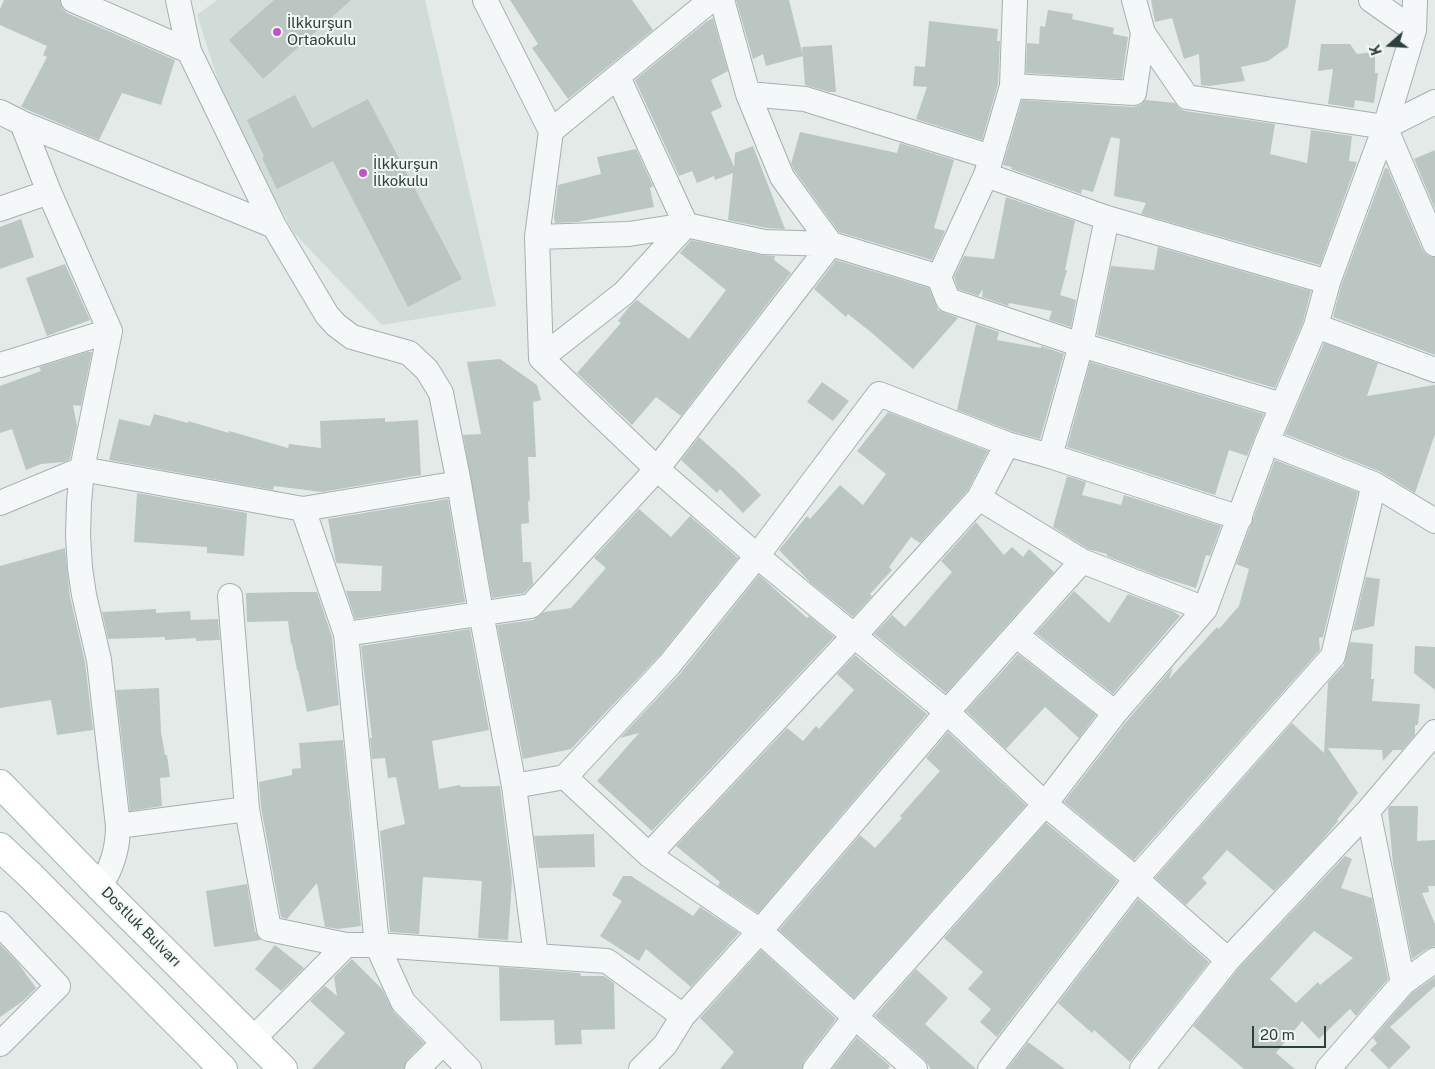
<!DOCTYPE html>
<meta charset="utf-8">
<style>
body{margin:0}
#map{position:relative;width:1435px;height:1069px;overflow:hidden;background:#e3eae8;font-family:"Public Sans",sans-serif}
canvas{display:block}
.north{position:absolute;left:1365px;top:20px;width:50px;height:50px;-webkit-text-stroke:4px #f3f7f6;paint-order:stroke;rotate:251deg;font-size:14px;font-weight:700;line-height:20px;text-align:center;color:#2c413c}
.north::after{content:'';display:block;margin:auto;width:18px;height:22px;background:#2c413c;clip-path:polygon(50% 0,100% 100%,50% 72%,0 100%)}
.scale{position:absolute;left:1252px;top:1026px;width:74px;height:22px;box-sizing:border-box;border:2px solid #2c413c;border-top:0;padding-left:6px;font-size:15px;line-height:18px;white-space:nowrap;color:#2c413c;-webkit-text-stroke:4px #f3f7f6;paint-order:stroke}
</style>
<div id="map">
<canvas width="1435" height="1069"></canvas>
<div class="north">K</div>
<div class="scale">20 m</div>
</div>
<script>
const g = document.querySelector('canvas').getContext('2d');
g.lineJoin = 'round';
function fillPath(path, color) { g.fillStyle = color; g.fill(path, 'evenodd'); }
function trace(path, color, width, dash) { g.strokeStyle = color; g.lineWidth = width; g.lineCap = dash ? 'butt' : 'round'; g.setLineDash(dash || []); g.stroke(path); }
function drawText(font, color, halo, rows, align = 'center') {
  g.font = font + ' "Public Sans",sans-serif'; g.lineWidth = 4; g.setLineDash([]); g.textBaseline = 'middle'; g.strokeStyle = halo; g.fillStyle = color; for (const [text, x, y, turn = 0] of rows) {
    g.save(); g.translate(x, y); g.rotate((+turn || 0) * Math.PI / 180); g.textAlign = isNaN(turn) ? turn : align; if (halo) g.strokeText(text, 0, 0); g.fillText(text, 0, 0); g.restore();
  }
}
fillPath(new Path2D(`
 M217,0H425L496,306L382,325L294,233L229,114L197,15Z`), '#d1dcd8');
fillPath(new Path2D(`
 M4,0H60L62,8L67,13L175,60L161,105L122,93L99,140L21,107L47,57L43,55L47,46L0,25V9Z
 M274,0H351L263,79L229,40Z
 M510,0H632L653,30L568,99L532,48L538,44Z
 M736,0H789L803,56L766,66L763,54L753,59Z
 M1151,0H1296L1288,47L1268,61L1241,67L1245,81L1209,86L1201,85L1199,54L1184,59L1172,18L1155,22Z
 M1048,10L1073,14L1072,19L1114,28L1113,34L1128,37L1122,79L1026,73L1027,43L1039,44L1040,26L1045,27Z
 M713,18L728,71L711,80L722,107L711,112L734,167L735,153L753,146L785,229L766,228L728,220L733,173L715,180L714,176L697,183L692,171L679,176L635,80L706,22Z
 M929,21L998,29L997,41H1000L998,84L982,140L916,119L927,87L913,86L915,66L925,67Z
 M1321,44H1350L1357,54L1375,52V73H1378L1374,103L1355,100L1354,108L1328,104L1333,69L1318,71Z
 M832,45L836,92H829L805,85L802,47Z
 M295,95L312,128L368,99L462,279L408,307L333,161L277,189L262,158L264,156L247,120Z
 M1022,100L1133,107L1140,105L1146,100L1175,103L1179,108L1185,111L1275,124L1270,154L1307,163L1311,130L1352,136L1349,161L1357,162L1320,265L1141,214L1146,203L1114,196L1120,139L1111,137L1093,192L1082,189L1081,194L1011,169L1012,167L1003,165Z
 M800,132L897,153L900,143L954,160L934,228L945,231L932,260L839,232L794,170L791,164Z
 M636,149L653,186L650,188L654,207L577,222L555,223L554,217L558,185L601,174L597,157Z
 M1435,150V209L1414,159Z
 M1385,168L1388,169L1422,249L1427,255L1435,257V355L1333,317L1341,286Z
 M1006,197L1075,221L1065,270H1067L1060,295L1076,300L1071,327L1049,320L1052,311L1009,303L1008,306L982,297L983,289L978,296L958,289L954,277L964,256L994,259Z
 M21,219L34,257L0,269V227Z
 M691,240L761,255L775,256L774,260L791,273L681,416L656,397L632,425L577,373L621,323L618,321L629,307L637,300L689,339L726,290L680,253Z
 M1158,247L1311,291L1303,322L1275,388L1097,335L1111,266L1154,270Z
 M836,260L929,288L938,310L958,318L913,369L872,333L848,314L846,317L814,289Z
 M65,264L90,320L47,336L26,278Z
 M976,324L999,332L997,340L1041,348V346L1064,354L1040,439L1011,431L957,410Z
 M1324,343L1378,363L1367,396L1435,385V434L1415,493L1379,471L1285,434Z
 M87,352H92L81,406L73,405L77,426L70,459L64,462L41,464L26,470L12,429L0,433V386L41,371L39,367Z
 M500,359L537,385L541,400L533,402L536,457H528L530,502L528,500L529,523L521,524L523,562H531L533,584L524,593L492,598L463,435L481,434L467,362Z
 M1090,362L1264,414L1247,456L1229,450L1215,495L1067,447Z
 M822,382L849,401L833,421L807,402Z
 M888,412L988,451L968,490L920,543L911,537L889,567L892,570L870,594L872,596L853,617L811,583L779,550L807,516L810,519L840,485L863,505L886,474L857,451Z
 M154,414L188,423V421L229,433V431L288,448L289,444L321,448L320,421L385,418V422L418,420L421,475L322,492L274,486L273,490L109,460L119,419L150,426Z
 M699,437L741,475L761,495L743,513L720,489L717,493L681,460Z
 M1275,460L1358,492L1323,637L1319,638L1320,650L1134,860L1064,802L1126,722L1173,667L1169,679L1217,627L1219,629L1239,606L1249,569L1236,564Z
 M1067,476L1086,482L1082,495L1121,505L1124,495L1221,526L1210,556L1206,555L1196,588L1158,576L1107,556V554L1088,549L1053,527Z
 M137,493L247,513L244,556L207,553V547L134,542Z
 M448,499L465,602L355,619L346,591H381L382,566L336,563L328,519Z
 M639,509L671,537L690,516L738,558L659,656L571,749L523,759L497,625L533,620L544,612L571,608L606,568L594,558Z
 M976,522L1004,555L1012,547L1023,557L1029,549L1054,572L946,693L874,634L892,615L905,627L952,572L941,561Z
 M65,548L70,597L85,662L93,730L57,735L51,700L0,708V566Z
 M759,575L807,618L809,616L834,637L652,831L597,781L639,733L620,738L680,674Z
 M1366,577L1380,579L1374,626L1353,631Z
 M1074,591L1109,623L1128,594L1173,611L1180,616L1113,694L1036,633Z
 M295,592H317L332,637L339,705L307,712L298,670H297L292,644H291L288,621L247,622L246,593Z
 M156,609V613L190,611L191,620L218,619L220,640L196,641V638L165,640V637L108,639L102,612Z
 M470,629L489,730L432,741L439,789L460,785L461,787L500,786L512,881L508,940L478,938L482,881L423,877L419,934L390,932L380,831L405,824L396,777L388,778L385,758L372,759L370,738H372L361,646Z
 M1350,642L1373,644L1371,679H1374L1372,701L1420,704L1418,725H1415V735L1402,750H1393L1383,761L1382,750L1328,748L1358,793L1337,820L1338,821L1318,845L1274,891L1227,850L1202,878L1207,883L1186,905L1155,878L1292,723L1324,753L1328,682L1344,665Z
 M1415,646L1435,647V690L1414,673Z
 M1018,654L1096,715L1079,738L1045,707L1006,749L966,711Z
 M855,655L927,714L758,913L718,886L720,882L676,846L787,728L803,741L816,726L819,729L854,690L837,674Z
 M159,688L161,732L165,755H167L170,777L160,778L162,806L130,811L116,690Z
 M948,732L1026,805L854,998L779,930L860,835L875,848L902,818L900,816L940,771L926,758Z
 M343,740L361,926L338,929L325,927L317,883L287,919L281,917L261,807L259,782L292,775V769L301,768L299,743Z
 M1390,806H1418L1417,841L1435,840V886H1428L1429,892L1422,893L1435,924V946L1427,949L1412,959L1393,864L1388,809Z
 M1046,823L1117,881L997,1037L980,1022L991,1009L968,989L983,972L944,938Z
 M594,834L595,867L539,868L534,836Z
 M1345,856L1352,859L1341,888L1372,898L1388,979L1356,1016L1350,1009L1319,1039L1302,1021L1276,1053L1295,1069H1244L1193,1026L1238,969ZM1314,931L1353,958L1320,985L1318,982L1296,1003L1270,979Z
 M623,876H631L693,916L700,907L739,933L691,987L646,949L639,961L600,936L622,901L612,895Z
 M247,884L255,931L261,940L214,947L206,891Z
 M1138,899L1209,962L1130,1062L1094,1030L1092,1033L1058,1003Z
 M0,944L18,963L36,988L23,1001L0,1017Z
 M275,945L304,968L281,991L255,969Z
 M761,950L836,1019L804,1061L802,1069H720L734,1052L700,1018Z
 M352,959L382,989L393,1011L424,1043L407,1060L404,1069H312L345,1033L310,1001L325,986L337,996L334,977Z
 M499,967L580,973L581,976H604L614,983L615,1029L581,1030L582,1044L555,1045L554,1020L500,1021Z
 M916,969L948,998L925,1024L976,1069H931L924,1059L875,1016Z
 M1435,977V986L1390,1027L1411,1047L1389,1069L1370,1050L1377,1043L1373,1038L1412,993Z
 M857,1037L890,1066L888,1069H832Z
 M1028,1042L1065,1069H1007Z`), '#bbc6c3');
const minor = new Path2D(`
 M73,0L189,51
 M178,0L189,51L274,226L327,315L336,325L352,337L409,353L427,370L441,393L459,483L481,613L514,786L536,956
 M485,0L551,131L537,237L541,358L657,469L757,556L947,712L1045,804L1136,879L1228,960
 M722,0L748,94L805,99L991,157
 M1134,0L1143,33L1187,97L1385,127L1435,102
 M1371,0L1414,30
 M1012,86L1134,93L1143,33
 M0,112L22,123L274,226
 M22,123L49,192L110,331L82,469L79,502L78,535L80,568L84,595L99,660L118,826C118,849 112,867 100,887
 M1385,127L1435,244
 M551,131L711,0
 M986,175L1107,218L1328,282
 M0,209L49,192
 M537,237L629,234L686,225L764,242L831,244L782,177L748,94
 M939,277L986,175L1012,86L1015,0
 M1316,326L1435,370
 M541,358L624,293L686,225L618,77
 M0,365L110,331
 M1050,456L1081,345L1107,218
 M1374,484L1435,521
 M979,498L1007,444
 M0,503L82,469L303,509L459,483
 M303,509L346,634L377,945L403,1002L469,1069
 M230,596L247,809L269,929L346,945H377L607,961L683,1016L760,931L947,712L1082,561
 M346,634L531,606L657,469L831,244L939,277L948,300L1081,345L1282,405
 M1016,635L1115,713
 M565,777L669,665L757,556L879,394L1007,444L1050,456L1240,518
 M514,786L565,777L649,855L760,931L855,1017L915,1069
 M1368,811L1403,983
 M118,826L247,809
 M649,855L854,636L979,498L1082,561L1205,609
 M0,924L58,986L0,1044
 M253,1039L346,945
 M417,1069L443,1043
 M641,1069L665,1045L683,1016
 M815,1069L855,1017L1045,804L1115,713L1205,609L1267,442L1316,326L1328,282L1385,127L1414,30L1415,0
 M990,1069L1136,879L1333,656L1374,484L1267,442
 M1142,1069L1228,960L1368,811L1435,732
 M1328,1069L1403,983L1435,960`);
const major = new Path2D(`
 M0,784L100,887L283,1069
 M0,847L31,876L223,1069`);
trace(minor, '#a5b1ae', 26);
trace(major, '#a3b5b0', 30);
trace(minor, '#f5f8f8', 24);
trace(major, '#fff', 28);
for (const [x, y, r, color] of [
 [277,32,5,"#c154c3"],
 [363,173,5,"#c154c3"]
]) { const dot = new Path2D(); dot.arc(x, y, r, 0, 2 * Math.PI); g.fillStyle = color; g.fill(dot); trace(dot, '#f3f7f6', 2); }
drawText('15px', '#2c413c', '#f3f7f6', [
 ["İlkkurşun",287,23],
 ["Ortaokulu",287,40],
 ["İlkkurşun",373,164],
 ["İlkokulu",373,181]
], 'left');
drawText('15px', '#2c413c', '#f3f7f6', [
 ["Dostluk Bulvarı",141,927,45]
]);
</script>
